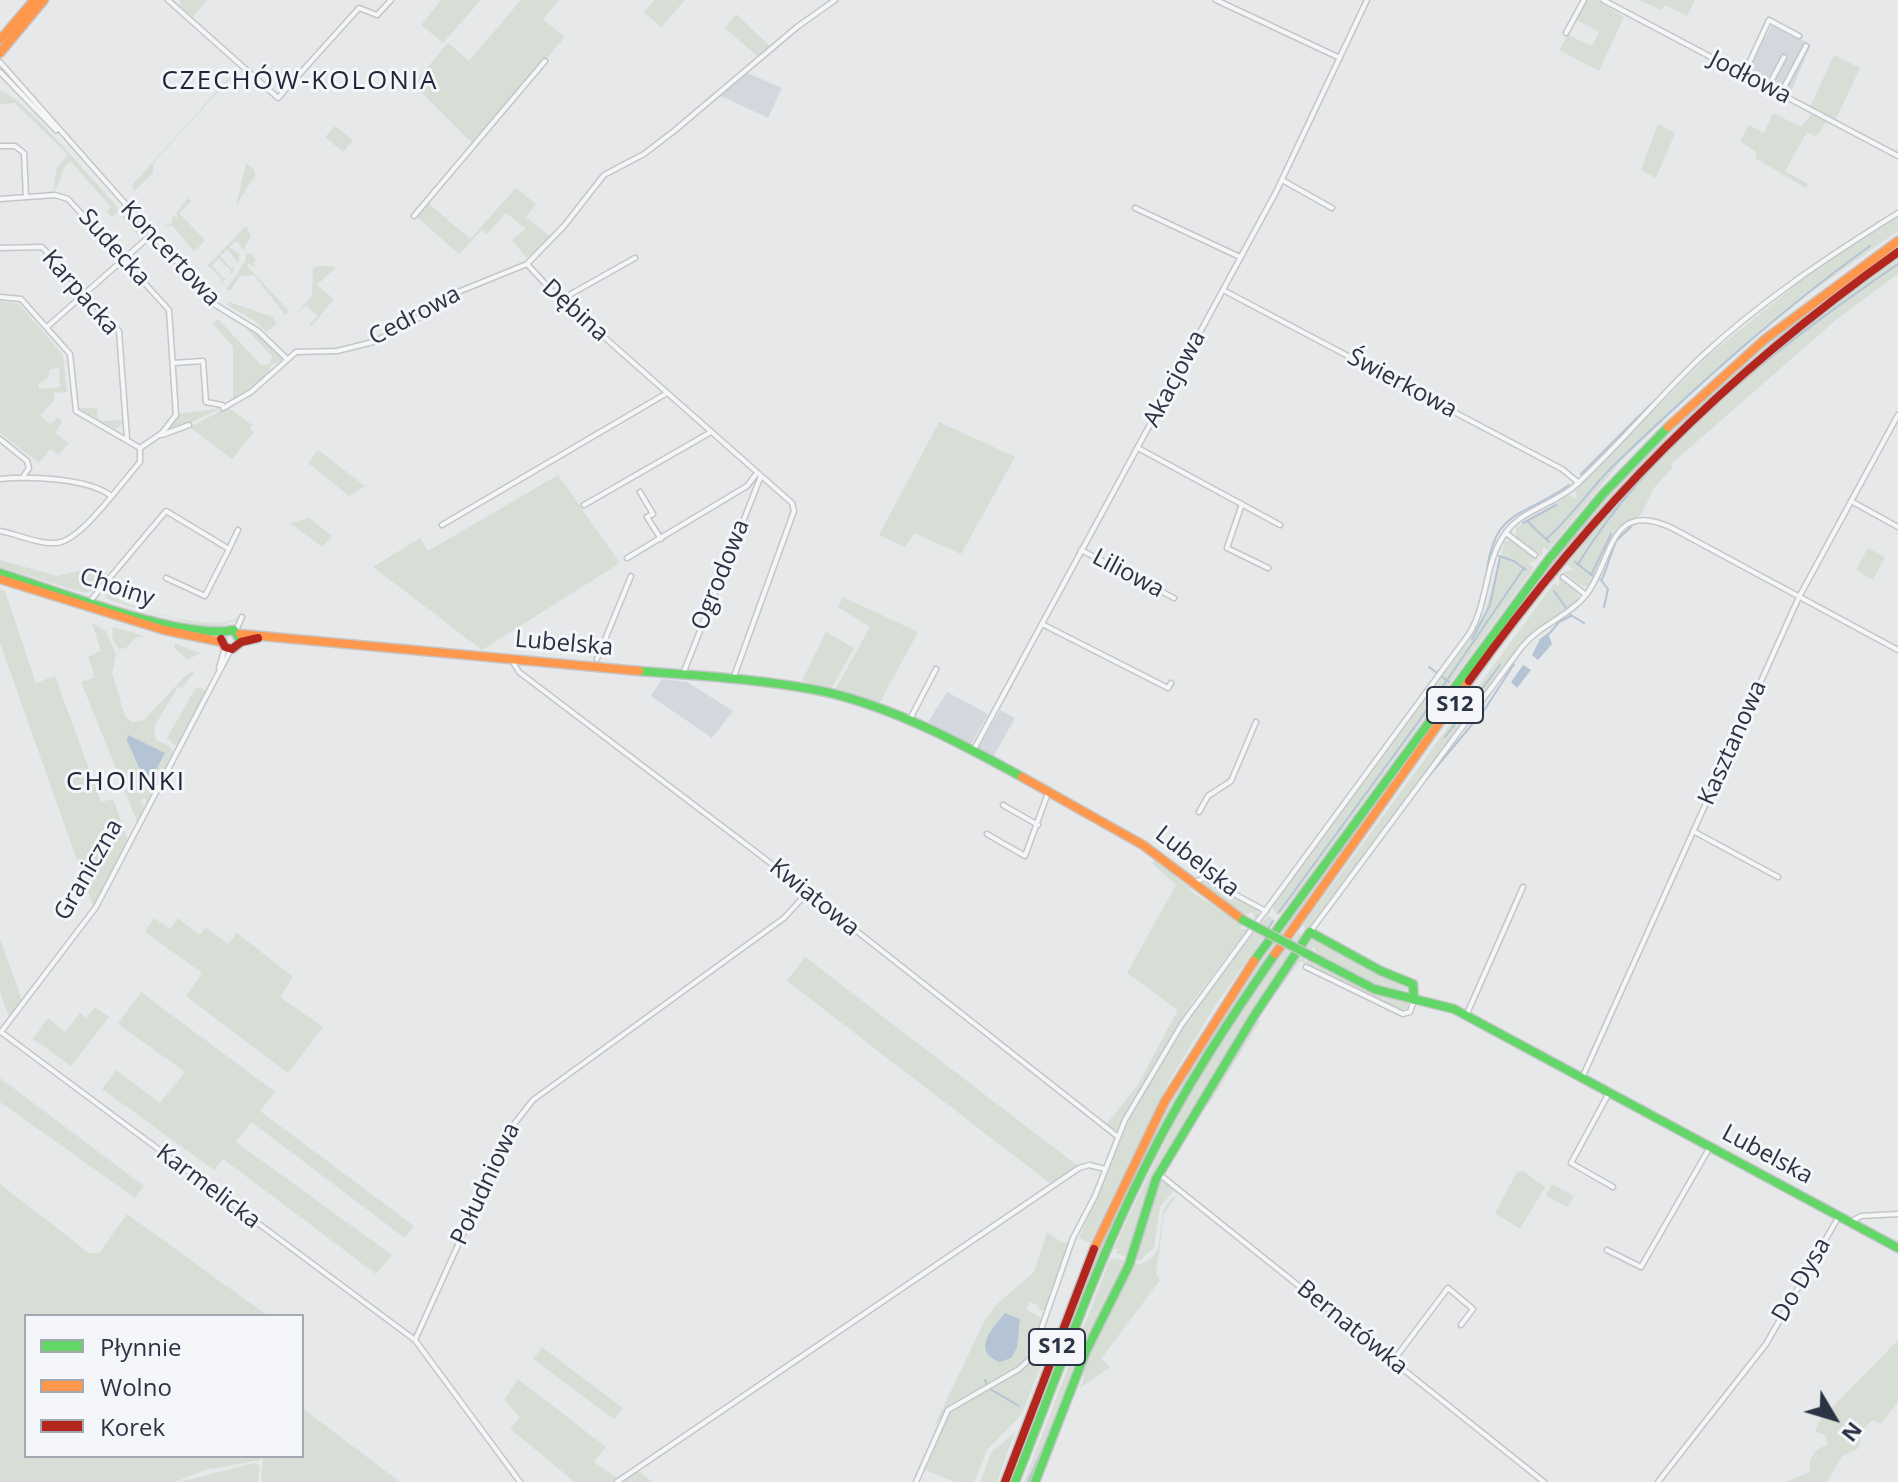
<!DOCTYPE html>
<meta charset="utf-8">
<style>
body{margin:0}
#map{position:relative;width:1898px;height:1482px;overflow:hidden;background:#e6e8ea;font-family:"Open Sans",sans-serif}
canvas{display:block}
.legend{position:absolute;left:24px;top:1314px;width:280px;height:144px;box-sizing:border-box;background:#f4f6f9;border:2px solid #a4a8b1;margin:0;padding:10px 14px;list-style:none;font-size:24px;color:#2b3445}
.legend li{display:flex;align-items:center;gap:16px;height:40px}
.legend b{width:40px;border:2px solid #a4a8b1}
.north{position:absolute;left:1794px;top:1378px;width:80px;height:80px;-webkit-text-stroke:6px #f4f6f9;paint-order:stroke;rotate:128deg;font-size:22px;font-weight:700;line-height:32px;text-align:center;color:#2b3445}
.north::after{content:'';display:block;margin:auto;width:28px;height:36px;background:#2b3445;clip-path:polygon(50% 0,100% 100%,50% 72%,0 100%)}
</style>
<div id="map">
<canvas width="1898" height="1482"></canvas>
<ul class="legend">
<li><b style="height:10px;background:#63d668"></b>Płynnie</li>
<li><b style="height:10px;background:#ff974d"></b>Wolno</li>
<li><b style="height:10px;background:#b3261e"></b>Korek</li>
</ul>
<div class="north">N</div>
</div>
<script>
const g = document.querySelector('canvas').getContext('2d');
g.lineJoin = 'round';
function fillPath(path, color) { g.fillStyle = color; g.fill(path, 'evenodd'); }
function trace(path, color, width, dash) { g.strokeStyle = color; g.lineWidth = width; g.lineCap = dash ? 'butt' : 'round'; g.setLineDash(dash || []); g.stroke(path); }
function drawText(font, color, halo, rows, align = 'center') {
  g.font = font + ' "Open Sans",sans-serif'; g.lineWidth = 6; g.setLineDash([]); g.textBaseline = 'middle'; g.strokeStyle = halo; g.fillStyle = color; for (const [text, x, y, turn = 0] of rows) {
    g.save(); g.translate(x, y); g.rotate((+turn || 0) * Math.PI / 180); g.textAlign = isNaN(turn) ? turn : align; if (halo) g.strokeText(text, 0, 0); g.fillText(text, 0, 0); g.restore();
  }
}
fillPath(new Path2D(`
 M1773,23L1811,45L1789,96L1746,73Z
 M743,71L782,88L768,118L717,94Z
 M662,679L687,682L733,711L712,738L651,696Z
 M947,692L988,714L971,744L928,722Z
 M1000,710L1015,718L993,757L978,749Z`), '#d4d7dd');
fillPath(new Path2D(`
 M180,0H207L193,17L181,6Z
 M441,0H481L443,43L421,25Z
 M521,0H559L543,19L565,37L473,144L413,84L448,43L469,61Z
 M654,0H685L661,27L644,12Z
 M1586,0H1596L1624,17L1599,71L1559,50L1568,35L1592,46L1599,32L1575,19Z
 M1639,0H1695L1687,16L1665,5L1662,10Z
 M736,14L770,46L757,56L725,28Z
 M1834,55L1860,68L1835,121L1810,107Z
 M237,69L238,70L153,163V173L134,191L133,184Z
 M0,90C23,95 115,206 140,232L139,237L118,212L112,217L107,211L111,207L70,161C60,170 62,181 54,191L56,169L68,155L15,103L0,104Z
 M1773,113L1801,127L1811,114L1826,122L1816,137L1807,132L1785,171L1808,184L1806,188L1755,158L1757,153L1740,141L1749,125L1764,133Z
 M1658,124L1675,133L1656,178L1641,170Z
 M335,126L353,140L343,152L325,137Z
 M246,163L255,171V176L236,205Z
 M516,188L536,204L526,217L551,237L527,258L512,240L526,229L506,213L487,234L482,230L459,254L417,217L427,202L470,239Z
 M188,198L191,201L179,213L205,240L194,252L173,226L164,225L172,223L173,216L178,217L176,213Z
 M1898,216V231L1807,295L1721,365L1622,460L1548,550L1543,547L1542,556L1516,537V528L1569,495L1577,499L1575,490L1709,355L1808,275Z
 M246,226L251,237L243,250L237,241L229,247L240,254L238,263L228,250L220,256L231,268L235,267L232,274H229L231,271L219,258L212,265L224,279L227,277L221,284L222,280L210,267H206Z
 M1898,244V249L1758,353L1672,432L1615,492L1578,536L1350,844L1347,842C1433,723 1515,598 1613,488C1698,395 1794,315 1898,244Z
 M250,253L256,260L253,263L256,267L249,264L247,266L289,311L285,315L254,275L240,276L231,290H226L246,260L245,255Z
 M1898,260V274L1837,319L1671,464L1673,467L1654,488L1641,515L1614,532L1591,584L1584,587L1563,572L1573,570L1567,564C1664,447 1770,343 1898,260Z
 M321,266L336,267L317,285L334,299L311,327L309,325L318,316L306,305L296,313L312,296L313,268Z
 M0,301L19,304L63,355L67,392L54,393V401L40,415L50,424L58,418L62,421L55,433L69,443L58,455L50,449L39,463L0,433ZM59,368L60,387L39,389L38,384L48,378L50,369Z
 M229,302L273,317L277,324L266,332L255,321L227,305Z
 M218,319L261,365L270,364L272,356L245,328L256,333L281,355L282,360L271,365L268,375L237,398L233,399V347L213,324Z
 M228,407L252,425L250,429L254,432L232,459L190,427Z
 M79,408H98L97,418L104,421L123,420V424L115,429Z
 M221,408L168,434L166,433L179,414Z
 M939,422L1015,457L961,554L914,533L905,547L879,535Z
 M318,450L365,486L349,496L308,463Z
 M558,475L620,563L482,650L373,567L420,538L428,551Z
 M309,518L332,536L322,547L290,523Z
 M1505,541H1513L1538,560L1529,563L1534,568L1282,913L1277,915L1272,906L1473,635L1485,613Z
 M1868,548L1885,557L1873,580L1856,570Z
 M0,560L57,576L81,570L107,573L97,589L84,593L0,567Z
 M1559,578L1579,594C1574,610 1535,629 1521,644L1309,930L1305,929L1303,925L1554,583L1559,587Z
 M107,585L106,593C126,607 220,636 239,616L236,620L212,629L111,601L103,593Z
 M0,589L5,591L36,683L55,676L101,802L113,799L128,841L94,908L0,643Z
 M843,597L918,632L880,702L835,690L870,627L838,607Z
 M92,623L106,631L116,654L112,673L125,716L132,722L144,720L187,674L195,671L182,688L178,687L154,727L156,740L169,746L174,754L147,805L145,798L140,800L145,808L137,821L124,790L133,787L132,783L123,786L81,682L95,677L88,657L101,651Z
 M113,627L147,637H136L126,648L119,649L112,638Z
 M826,632L854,648L831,689L802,681Z
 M175,643L200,653L188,660L174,648Z
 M200,687L207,692L180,744L174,745L167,738L195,689Z
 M1156,859L1196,895L1241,923V929H1248L1193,1001L1118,1129L1112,1131L1105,1126L1137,1086L1178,1010L1127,973L1176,885L1152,863Z
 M1200,881L1258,909V918L1255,919L1252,912L1245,915L1211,896Z
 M1306,898L1309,901C1264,963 1217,1025 1180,1092C1110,1215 1061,1349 1013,1482H1008C1057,1349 1107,1214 1176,1090C1214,1023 1261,961 1306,898Z
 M1268,915L1275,921L1215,1006L1168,1083L1091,1241L1093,1244L1079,1238L1132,1113L1195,1007Z
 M154,918L170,929L178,918L199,935L206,928L228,944L237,933L293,977L280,997L323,1027L288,1073L186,996L202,973L145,932Z
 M1299,932L1303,939L1262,996L1159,1169L1142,1209L1130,1257L1135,1259L1157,1182L1163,1179L1175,1189L1160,1207L1154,1248L1139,1261L1115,1253L1120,1249H1114C1162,1144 1222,1019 1299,932Z
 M1311,938L1411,989C1382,997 1343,967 1317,954L1314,947L1304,957L1305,963L1309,959L1369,990L1406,1001L1410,1007L1402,1011L1300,961L1259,1017Z
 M0,939L22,1000L9,1017L0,992Z
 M805,957L1078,1166L1051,1184L787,981Z
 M141,992L275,1092L260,1111L414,1226L405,1238L251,1122L236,1142L392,1255L376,1274L223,1159L214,1170L102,1089L116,1070L160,1103L185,1072L118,1024Z
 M95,1007L109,1017L71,1066L33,1039L48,1018L65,1032L80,1013L86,1018Z
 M1255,1019L1260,1021L1208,1106L1205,1104Z
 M0,1078L144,1186L135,1198L0,1102Z
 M1523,1171L1545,1187L1520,1229L1495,1213L1517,1172Z
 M0,1184L89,1253H99L127,1214L268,1316H26V1456H261L260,1460L205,1470L175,1482H0Z
 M1552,1184L1574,1196L1568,1207L1546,1196Z
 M1177,1195L1164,1214L1156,1274L1160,1280L1101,1359L1110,1367L1080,1388L1084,1377L1080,1374L1090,1347L1131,1266L1125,1263L1120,1265H1126L1094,1327L1033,1482H1024L1110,1259C1121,1256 1134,1269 1146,1262C1171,1250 1150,1210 1177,1195Z
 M1047,1232L1063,1243L1070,1241L1046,1310L1040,1311L1038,1305L1030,1302L1026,1309L1043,1319L1027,1361L956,1401L934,1426L985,1320L996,1305L1034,1272Z
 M1898,1340V1401L1881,1424L1873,1420L1862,1430L1859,1448L1842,1456L1827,1482H1786L1810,1472C1808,1456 1815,1450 1828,1444L1825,1435L1815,1431L1820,1420Z
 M542,1347L623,1408L614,1419L533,1359Z
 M1044,1358L1022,1414L987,1450L974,1482H955L926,1470L949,1412L1022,1370L1032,1361Z
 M518,1379L606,1447L594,1462L617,1478L634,1468L653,1482H575L510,1429L520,1417L504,1400Z
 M302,1408L400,1482H261L263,1456H302Z
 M1015,1432L997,1482H980L991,1453Z
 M255,1463L260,1466L258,1482H179Z`), '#d6ded6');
fillPath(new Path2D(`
 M1548,633L1552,644L1538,660L1532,655L1540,639Z
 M1523,665L1531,670L1517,688L1511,682Z
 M128,735L165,753L147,786L127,740Z
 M1005,1313L1020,1319L1017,1348L1011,1358L1000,1362C970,1351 993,1328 1005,1313Z`), '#b4c4d5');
trace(new Path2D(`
 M1581,474L1651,404
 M1527,521L1549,542
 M1523,523L1556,505
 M1546,539C1572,517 1591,487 1616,463C1697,386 1778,312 1870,246
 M1499,556L1514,561L1526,570
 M1575,562L1593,576
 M1578,564C1652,443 1782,343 1898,264
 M1591,575L1611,534
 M1486,578C1493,507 1523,518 1569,485
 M1600,579L1608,589L1604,607
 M1602,580L1616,541L1631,527
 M1554,591L1566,608
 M1569,614L1584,623
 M1549,634L1559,622L1571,616
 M1472,639L1490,605L1500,557
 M1429,667L1449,682
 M1445,737L1500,665
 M1429,776L1485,709L1514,664
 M1279,912L1419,721L1524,568
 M1267,930L1273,921
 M985,1380L990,1389L1019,1406
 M1028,1482L1056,1420`), '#b4c4d5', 2);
const street = new Path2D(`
 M168,0L278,98L359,8L377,15L391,0
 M1216,0L1340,58
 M1603,0L1898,156
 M1566,33L1584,0
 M0,62L214,304L258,331L286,358
 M0,72L56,130
 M1744,74L1769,20L1799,36
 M1768,87L1784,57
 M1781,93L1806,46
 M0,146H15L24,153L26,197
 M1282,180L1332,208
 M0,199L55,195L68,199L169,310L176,415L162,433L140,448
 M1135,208L1240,257
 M414,216L545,61
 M0,248L42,247L119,331L127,439
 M527,264L552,291L792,503L794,511L733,679
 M1223,290L1562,469L1579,483
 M0,297L21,299L70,354L76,411L140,448
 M562,299L635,258
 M47,327L151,235
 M173,363L203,361L206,402L222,405
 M223,408L251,392L296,352L337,351L373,342L403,328L458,292L527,264L564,226L604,175L644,154L674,131L797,27L835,0
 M162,435L189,425
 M0,439L27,461L29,468L23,477
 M1138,448L1280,525
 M0,479C29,476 86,478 110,495
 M640,492L653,514L647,517L661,539
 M1851,501L1898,527
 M1242,504L1227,548L1268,568
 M584,505L711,432
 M442,525L667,393
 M0,531C17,534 45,547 61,542C85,535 123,481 140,462V448
 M1506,533L1535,555
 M229,549L238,530
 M1081,550L1174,598
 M627,558L747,486L757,473
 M1563,577L1586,595C1613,561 1608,498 1672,528L1898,650
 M91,600L166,511L229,549L205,596L166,578
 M1042,624L1168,688L1171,683
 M236,630L242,617
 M231,649L96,907L1,1032L415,1340
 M511,659L519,672L760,855L1117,1136
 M597,659L631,576
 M219,668L225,647
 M683,674L761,476
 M909,721L936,669
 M973,751L1276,192L1367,0
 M1003,805L1038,825
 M1199,812L1208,796L1231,781L1256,722
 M1693,831L1778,877
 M987,834L1025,856L1048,793
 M1191,884L1204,878L1266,911
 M1310,932L1521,648C1539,625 1568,617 1586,595
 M1306,967L1403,1014L1410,1012L1414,1000
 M1466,1016L1523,887
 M1582,1078L1799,597L1898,415
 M1609,1093L1571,1163L1613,1187
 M1159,1174L1544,1482
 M1850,1222L1861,1216L1898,1214
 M1607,1250L1641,1267L1710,1147
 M1393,1361L1448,1288L1473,1309L1461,1325
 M520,1482L415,1340L511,1128L533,1100L784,918L808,892
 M617,1482L1079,1168L1089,1165L1105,1169
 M916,1482L948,1410L1019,1369L1031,1358L1073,1238L1095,1196L1125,1120L1182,1024L1469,634C1489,602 1484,560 1507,531C1524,509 1556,504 1577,484C1620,444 1658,398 1701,357C1760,302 1829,256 1898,213
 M1658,1482L1766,1344L1839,1216`);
const fast = new Path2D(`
 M0,573C55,590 183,641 234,630L241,642
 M639,671C701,676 765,679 826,692C895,708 960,743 1022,777
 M1311,956L1374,989L1454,1009L1898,1248
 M1254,961L1549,559L1603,494L1668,427
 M1015,1482C1057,1377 1094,1268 1145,1167C1182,1092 1227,1023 1275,954
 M1035,1482L1086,1351L1129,1265L1156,1179L1254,1016L1310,932L1381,971L1413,984L1414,1000`);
const slow = new Path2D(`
 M0,40L34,0
 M0,53L44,0
 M1668,427L1764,340L1898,241
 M0,579L164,630L222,642
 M240,634L639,671
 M1022,777L1143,845L1243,920
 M1275,954L1469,681
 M1094,1249L1165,1101L1254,961`);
const jam = new Path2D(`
 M221,639L225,647L232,649L241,642L258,638
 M1469,681C1596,505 1721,378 1898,252
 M1005,1482L1094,1249`);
trace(street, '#c4c6c8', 7);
trace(fast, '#c4c6c8', 11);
trace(slow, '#c4c6c8', 11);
trace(jam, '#c4c6c8', 11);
trace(street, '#f5f6f7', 4);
trace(fast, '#63d668', 8);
trace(slow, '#ff974d', 8);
trace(jam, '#b3261e', 8);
const fastBridge = new Path2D(`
 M1243,920L1311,956`);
trace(fastBridge, '#c4c6c8', 11, []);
trace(fastBridge, '#63d668', 8);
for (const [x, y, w] of [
 [1455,705,56],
 [1057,1347,56]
]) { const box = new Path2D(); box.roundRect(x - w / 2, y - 18, w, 36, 6); g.fillStyle = '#f4f6f9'; g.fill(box); trace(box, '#2b3445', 2); }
drawText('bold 22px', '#2b3445', null, [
 ["S12",1455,705],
 ["S12",1057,1347]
]);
drawText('24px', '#2b3445', '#f4f6f9', [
 ["Jodłowa",1750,78,27],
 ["Sudecka",114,248,48],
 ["Koncertowa",170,254,47],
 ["Karpacka",80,293,49],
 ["Dębina",575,311,42],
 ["Cedrowa",415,316,-28],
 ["Akacjowa",1175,379,-62],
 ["Świerkowa",1402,384,28],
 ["Liliowa",1128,574,28],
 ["Ogrodowa",721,575,-68],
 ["Choiny",117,588,18],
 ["Lubelska",564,644,5],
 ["Kasztanowa",1733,743,-66],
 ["Lubelska",1197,862,38],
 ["Graniczna",89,870,-60],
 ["Kwiatowa",814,898,39],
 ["Lubelska",1767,1155,28],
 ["Południowa",486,1184,-65],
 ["Karmelicka",208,1187,37],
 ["Do Dysa",1802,1280,-60],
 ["Bernatówka",1352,1328,39]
]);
g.letterSpacing = '2px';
drawText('26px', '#1d2536', '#f4f6f9', [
 ["CZECHÓW-KOLONIA",300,82],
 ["CHOINKI",126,783]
]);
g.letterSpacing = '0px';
</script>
